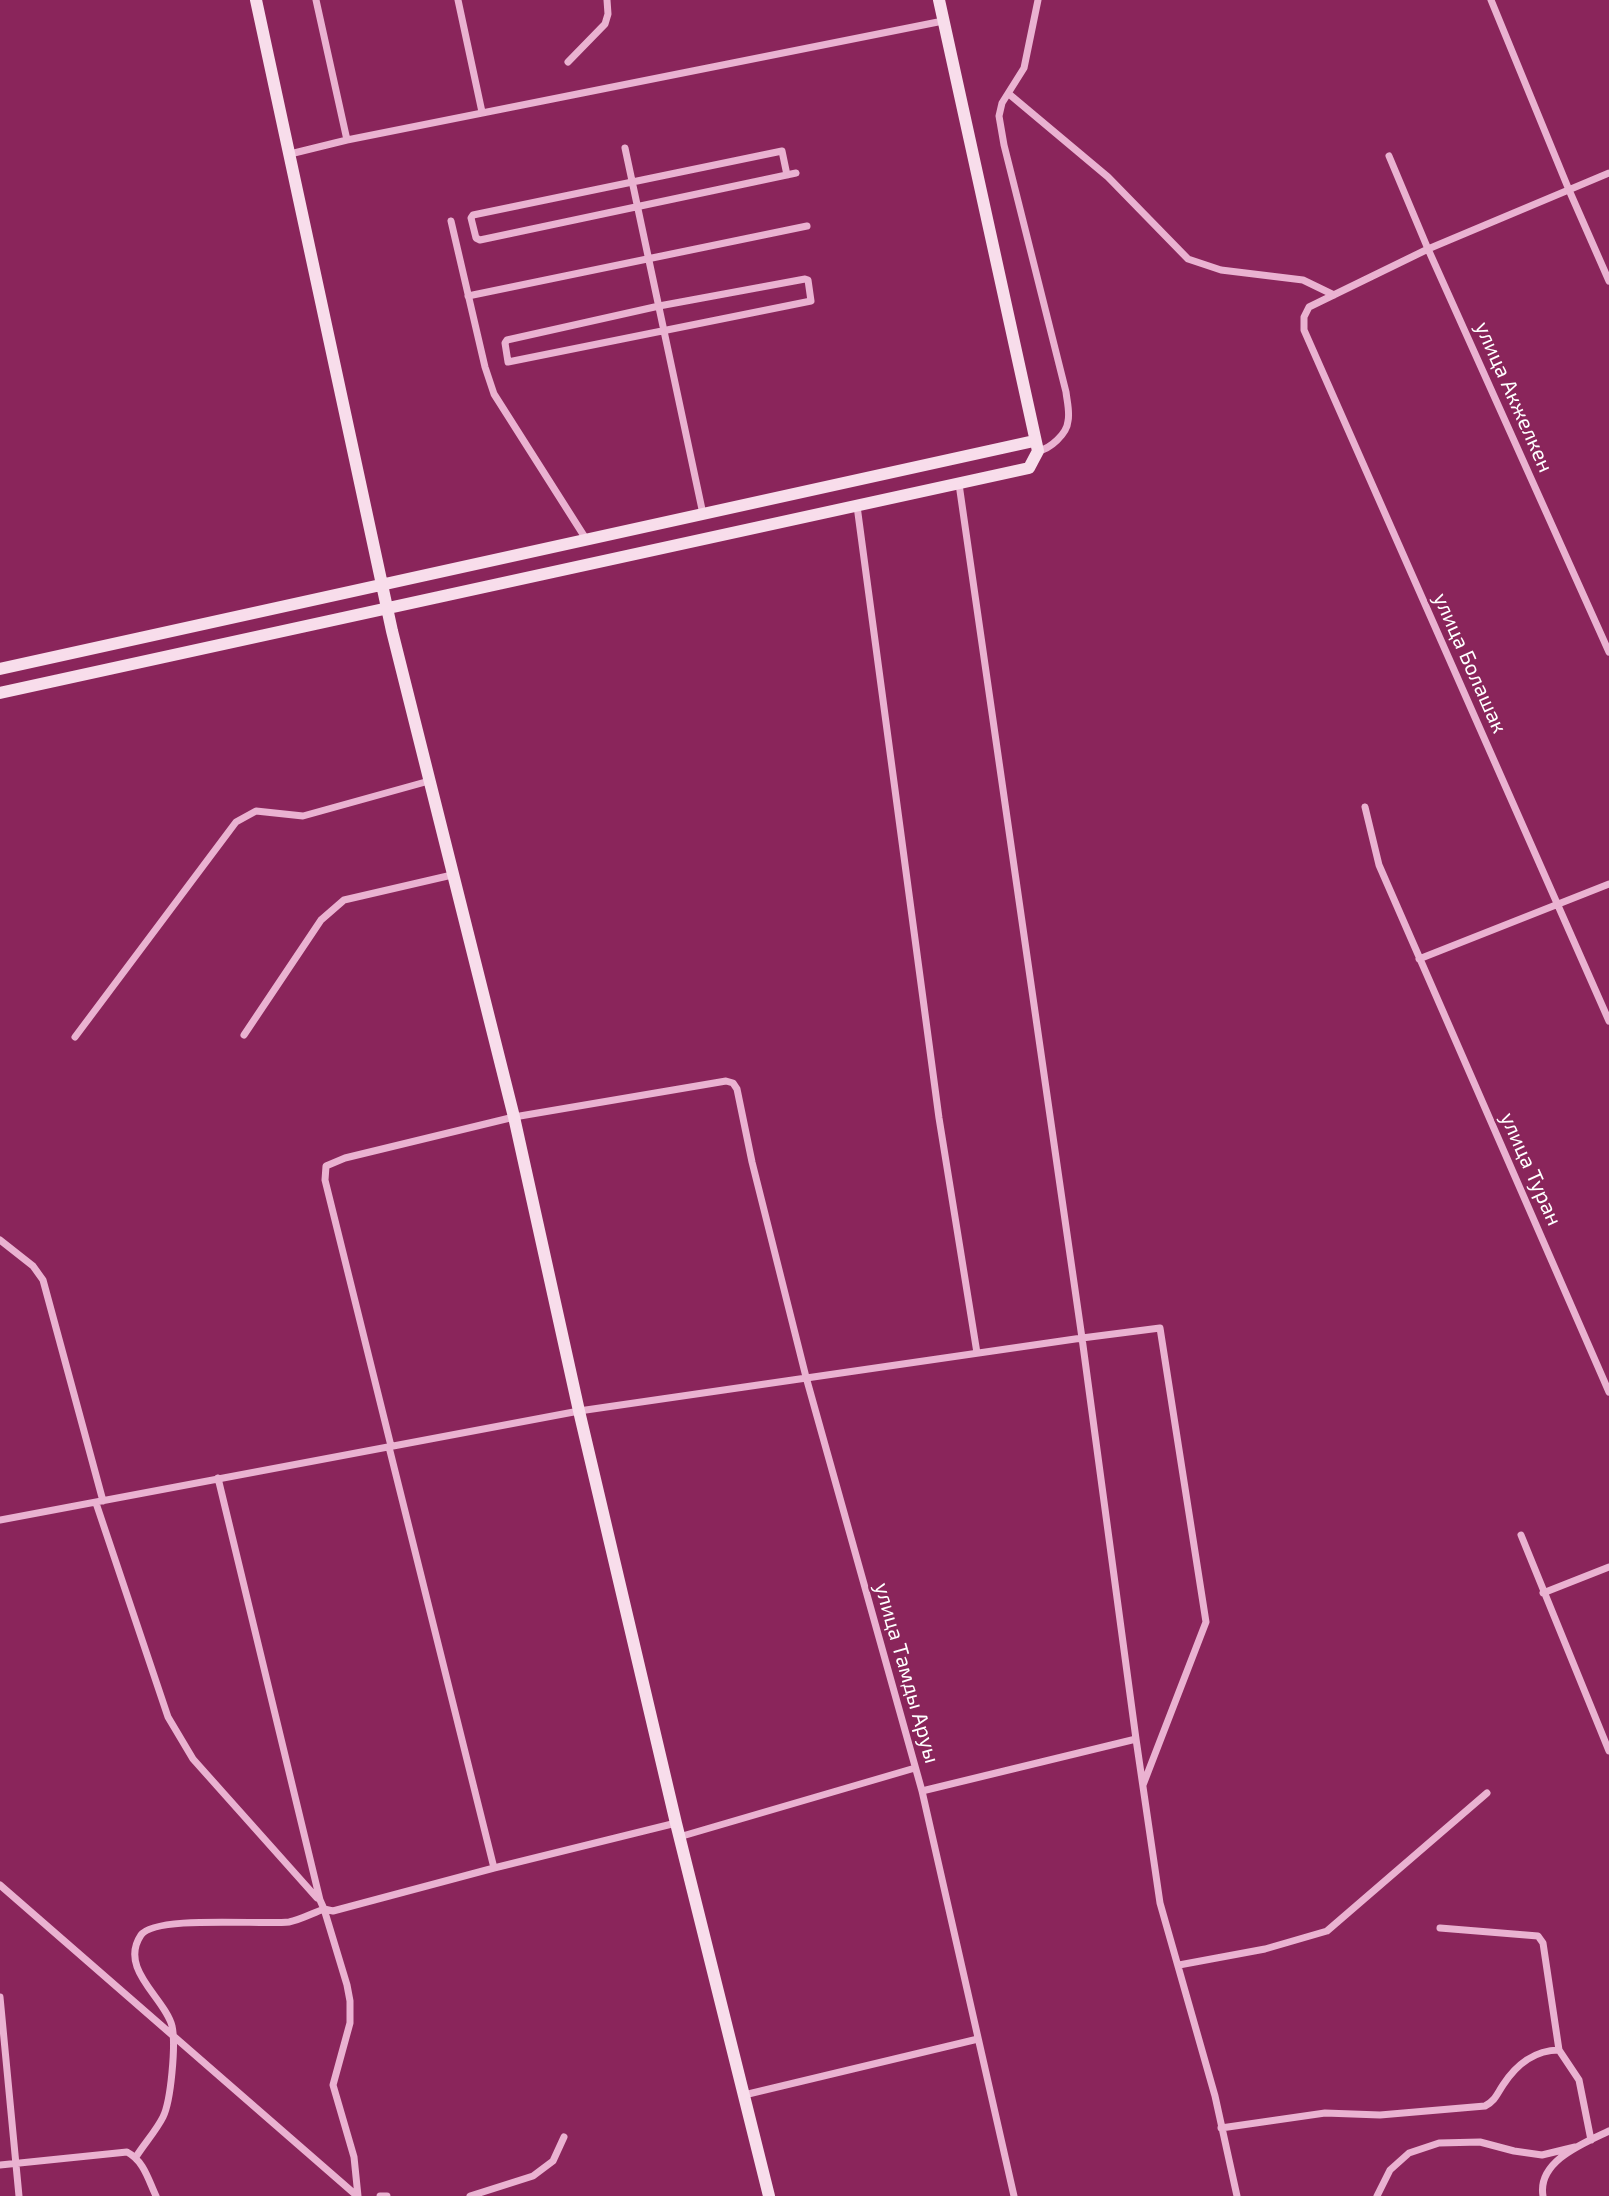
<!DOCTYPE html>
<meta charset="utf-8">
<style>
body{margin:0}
canvas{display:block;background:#8a255b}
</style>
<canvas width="1609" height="2196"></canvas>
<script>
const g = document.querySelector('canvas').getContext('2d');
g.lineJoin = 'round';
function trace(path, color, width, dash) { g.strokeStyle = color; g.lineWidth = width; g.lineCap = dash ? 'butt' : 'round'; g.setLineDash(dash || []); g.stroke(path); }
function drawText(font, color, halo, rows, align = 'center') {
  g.font = font + ' "Exo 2",sans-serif'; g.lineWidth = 5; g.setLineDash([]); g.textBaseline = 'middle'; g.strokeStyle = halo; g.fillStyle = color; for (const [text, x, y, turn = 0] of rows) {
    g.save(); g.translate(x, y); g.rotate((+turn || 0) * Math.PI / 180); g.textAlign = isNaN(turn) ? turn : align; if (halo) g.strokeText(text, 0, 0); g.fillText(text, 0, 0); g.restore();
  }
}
trace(new Path2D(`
 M316,0L347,140L943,21
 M458,0L482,112
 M1491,0L1569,190L1609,281
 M568,62L605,24L608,14L607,0
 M1009,94L1108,177L1188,259L1221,270L1303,280L1334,295
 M625,148L703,514
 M290,154L347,140
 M1389,156L1428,249L1609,652
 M1609,173L1428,249L1309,307L1304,317V330L1609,1021
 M787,175L782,151L473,215L471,218L476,238L480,240L796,173
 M451,221L485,367L494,394L586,539
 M805,279L808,280L811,301L508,362L505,343L507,340L659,306Z
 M468,296L807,226
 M1038,451C1050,449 1067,434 1068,421C1070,412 1067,401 1066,392L1004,145L999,116L1002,103L1024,68L1038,0
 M857,506L939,1118L977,1353
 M1365,807L1379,865L1609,1392
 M1419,959L1609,884
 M244,1035L321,920L344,900L452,875
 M75,1037L236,822L256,811L303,816L429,781
 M0,1240L33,1266L43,1280L103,1501
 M391,1446L325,1180L326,1166L345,1158L514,1117L726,1081L733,1083L737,1089L752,1162L806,1377L922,1791L1014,2196
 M389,1447L494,1868
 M218,1478L320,1900L324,1909L333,1911L494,1868L676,1823
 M96,1503L168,1717L193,1759L317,1898
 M0,1520L579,1411L1082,1338L959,484
 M1521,1535L1609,1751
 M1543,1593L1609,1567
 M1143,1785L1206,1622L1160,1328L1082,1338L1136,1739L1160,1903L1215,2096L1237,2196
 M922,1791L1136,1739
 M679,1837L915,1768
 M0,1885L357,2196
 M1440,1928L1538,1936L1543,1943L1559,2050
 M1179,1965L1265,1949L1327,1931L1487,1793
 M0,1997L19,2196
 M744,2095L978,2039
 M1221,2128L1325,2113L1380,2115L1485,2106C1495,2101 1497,2094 1503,2085C1516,2065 1535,2050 1559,2050L1579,2080L1591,2140
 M136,2157C144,2144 156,2131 163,2117C171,2101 176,2044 172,2026C165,1998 118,1969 141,1935C155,1915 262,1925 289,1922C300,1920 313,1913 324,1909L347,1985L350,2001V2023L333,2085L354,2157L358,2196
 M0,2165L127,2152C144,2161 148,2179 156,2196
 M380,2196H387
 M470,2196L533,2176L553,2161L564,2137
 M1377,2196L1390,2170L1409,2153L1439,2143L1480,2142L1514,2151L1542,2155L1575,2147
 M1543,2196C1537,2161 1584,2143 1609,2131`), '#eab2d1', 7);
trace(new Path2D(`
 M256,0L392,631L514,1117L579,1411L676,1823L769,2196
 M0,669L1034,441
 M0,693L1029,468L1038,451L939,0`), '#f8ddeb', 12);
drawText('21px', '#fff', '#8a255b', [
 ["улица Акжелкен",1514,397,66],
 ["улица Болашак",1470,663,66],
 ["улица Туран",1531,1169,66],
 ["улица Тамды Аруы",907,1673,74]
]);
</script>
